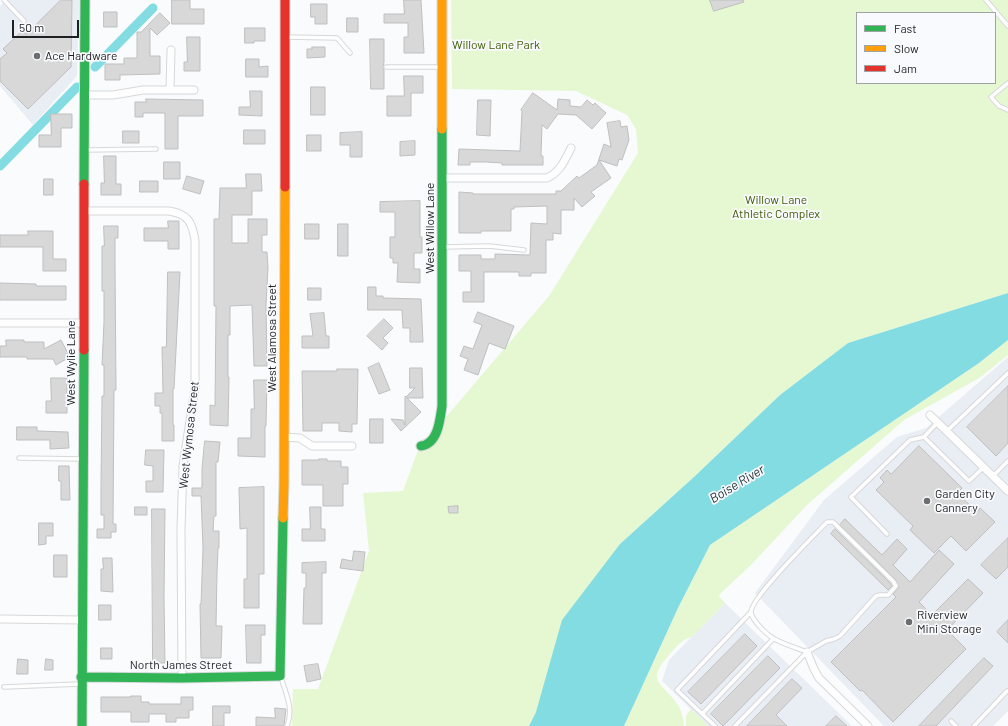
<!DOCTYPE html>
<style>
body{margin:0}
#map{position:relative;width:1008px;height:726px;overflow:hidden;background:#f9fbfd;font-family:Barlow,sans-serif}
canvas{display:block}
.legend{position:absolute;left:856px;top:12px;width:140px;height:72px;box-sizing:border-box;background:#f8fafe;border:1px solid #a1a3a6;margin:0;padding:5px 7px;list-style:none;font-size:12px;color:#1f2022}
.legend li{display:flex;align-items:center;gap:8px;height:20px}
.legend b{width:20px;border:1px solid #a1a3a6}
.scale{position:absolute;left:12px;top:20px;width:67px;height:18px;box-sizing:border-box;border:2px solid #1f2022;border-top:0;padding-left:5px;font-size:12px;line-height:14px;white-space:nowrap;color:#1f2022;-webkit-text-stroke:3px #f8fafe;paint-order:stroke}
</style>
<div id="map">
<canvas width="1008" height="726"></canvas>
<ul class="legend">
<li><b style="height:5px;background:#30b455"></b>Fast</li>
<li><b style="height:5px;background:#ff9f0a"></b>Slow</li>
<li><b style="height:5px;background:#e5322d"></b>Jam</li>
</ul>
<div class="scale">50 m</div>
</div>
<script>
const g = document.querySelector('canvas').getContext('2d');
g.lineJoin = 'round';
function fillPath(path, color) { g.fillStyle = color; g.fill(path, 'evenodd'); }
function trace(path, color, width, dash) { g.strokeStyle = color; g.lineWidth = width; g.lineCap = dash ? 'butt' : 'round'; g.setLineDash(dash || []); g.stroke(path); }
function drawText(font, color, halo, rows, align = 'center') {
  g.font = font + ' Barlow,sans-serif'; g.lineWidth = 3.5; g.setLineDash([]); g.textBaseline = 'middle'; g.strokeStyle = halo; g.fillStyle = color; for (const [text, x, y, turn = 0] of rows) {
    g.save(); g.translate(x, y); g.rotate((+turn || 0) * Math.PI / 180); g.textAlign = isNaN(turn) ? turn : align; if (halo) g.strokeText(text, 0, 0); g.fillText(text, 0, 0); g.restore();
  }
}
fillPath(new Path2D(`
 M6,0H79L77,76L33,125L0,86V6Z
 M1008,357V711L993,726H884L755,593L824,500L897,437L926,428Z
 M725,603L852,726H708L662,681L669,660Z`), '#e9edf4');
fillPath(new Path2D(`
 M451,0H1008V293L848,343L780,395L695,476L620,544L529,726H292L293,689H318L369,551L363,493L403,491L418,450L549,296L638,153L636,129L627,115L576,91L452,89ZM857,13H995V83H857Z
 M1008,340V355L981,377L904,420L807,505L751,565L721,593L719,596L725,603L692,637C681,639 677,647 670,654C644,683 663,682 678,705C682,711 683,719 684,726H624L678,608L710,545L979,363Z
 M691,709L708,726H686V716Z`), '#e6f8d2');
fillPath(new Path2D(`
 M1008,293V340L979,363L710,545L678,608L624,726H529L536,712L562,620L620,544L695,476L780,395L848,343Z`), '#83dce1');
trace(new Path2D(`
 M95,67L153,8
 M0,166L77,87`), '#83dce1', 9);
const building = new Path2D(`
 M61,0H72L71,67L28,109L0,81V59L7,53L3,49L23,30L26,34Z
 M172,0H190V9H204V24H172Z
 M404,0H421L424,53H404V37H408V23H384V14H404Z
 M710,0H743L744,2L714,11Z
 M311,4H327V24H315V17H311Z
 M104,12H117V27H104Z
 M160,13L170,23L157,35L150,28V56H160V74L120,75V80H105V64H124V58H137V32H141Z
 M347,18H358V32H347Z
 M245,28H265V41H254V43H245Z
 M187,37H200V71H184V62H187Z
 M370,39H384V62L383,67L384,70V89H371Z
 M312,47H325V57L307,58V49H312Z
 M246,59H259V67L268,66V77H246Z
 M404,76H423V93H411V116H387V96H404Z
 M311,87H325V115H311Z
 M250,91H262V116L239,115V107H250Z
 M533,93L557,110L558,99L570,100V106L581,107L587,100L593,105L595,103L606,113L592,129L576,115L558,114L547,129L542,125L541,156H543V165H502V163L486,162H470V165H458L459,149L520,151L522,111L521,110Z
 M146,99L203,100V116H178V149H165V113H143V117H135V102H146Z
 M478,100H491L490,136L477,135Z
 M51,114H72V128H61V147H39V135H51Z
 M620,121L621,127L627,126L629,140L622,160L619,159L617,166L599,160L611,178L591,192L595,196L582,207L574,198V210H561V234L553,233V240H546V273H531V276H519V272H484V302H463V292H471V271H459V255H481V259H495V254L530,255L531,223L547,224V206L514,207V209H511V231H481V233H459V192L473,193V194H556V191H561L577,176L579,178L597,165L604,144L611,147L607,123Z
 M244,130H265V144H244Z
 M123,131H139V143H123Z
 M362,132V157H350V145H340V133Z
 M307,135H321V151H307Z
 M415,141V155L400,156V142Z
 M104,156H116V184H121V195H101V183H104Z
 M164,162H180V179H164Z
 M246,174H261L262,191H252V215H232V243H248V219H267V235H262V252H267L268,267L266,305L267,366H254L252,305L230,306V335H228V377H229L228,426L210,425V405L215,406L216,306H214V219H219L220,188H246Z
 M187,176L204,181L200,194L183,189Z
 M44,179H53V195H44Z
 M140,181H158V192H140Z
 M420,201V237H422V253H414V269H420V283L397,282L398,263H393V258H390V237H395V212H380V202Z
 M168,221H179V249H168V241H144V228H168Z
 M305,224H319V239H305Z
 M338,224H348V256H338Z
 M104,226H118V238H115V265L116,390H114L113,524H116V532H111V538H97V529H104V515H101V485L102,396H104V365H102L104,322V291H102V246H104Z
 M28,231H53V259H66V271H43V247H0V235H28Z
 M168,272H180L174,389H173V425H174V441H162V413H160V406H155V393H163L162,347H166Z
 M0,283L36,284V286H66V300H0Z
 M368,287H376V296H383V298L421,299L423,342H410V328H403L402,310H368Z
 M308,288H321V300H308Z
 M478,312L514,326L505,349L489,343L478,375L464,370L468,359L460,356L464,346L473,349L482,325L474,322Z
 M324,313L326,336H329V348H302V336H313L310,314Z
 M384,319L393,328L383,338L388,343L382,350L367,336Z
 M6,340H24V342H44V349L61,340L70,357L56,365L53,359H27V357H0V346H6Z
 M379,363L390,390L379,394L368,368Z
 M410,368H422L423,398H407L421,412L401,431L391,419L403,420L405,425V396L406,397L415,388H410Z
 M337,369H358L357,424H352V432L339,431V423H322V431H303L302,371H337Z
 M51,378H67V413H46V401H51Z
 M254,380H267L266,426H265V457L238,456V438H251V409H254Z
 M1008,386V443L996,456L967,427Z
 M370,419H383V443H370Z
 M17,427H37V431L68,432L69,448L50,449V440H17Z
 M205,441L220,442L218,462H216V516H214L213,531H219V548H218L217,573L216,626H222L221,658H201L200,604H201L203,548L201,496H192V488H202V469Z
 M919,446L962,488L957,493L977,512L980,508L995,522L966,551L951,536L934,553L910,530L913,526L876,490L884,482L880,478L887,470L891,474Z
 M146,450H164L163,492H146V481H153V466L145,465Z
 M319,459H327V461H341V467H348V484H343V506H323V485H302V460H319Z
 M59,466H69L70,500H61V481H59Z
 M264,487V574H259V608H244V579H247V528L240,529L239,488Z
 M458,506V513H449L448,507Z
 M135,507H147V515H135Z
 M310,507H321V529H325V541H302V529H310Z
 M152,509H165L164,597L165,663H153Z
 M845,519L882,555L897,539L907,549L893,565L910,582L939,550L954,564L919,602L932,615L968,579L983,593L947,630L966,649L893,722L862,690L860,691L831,662L896,597L893,594L899,587L895,579L840,525Z
 M39,523H53V536H46V544L39,545Z
 M835,529L890,583L892,586L888,590L831,534Z
 M1008,538V567L996,579L981,565Z
 M354,551L365,552L363,571L340,568L342,559L352,561Z
 M54,555H67V577H54Z
 M103,558H112L113,592L101,591V569H103Z
 M326,562V573H322V624H303L304,588H306V573H302V563Z
 M99,605H111V620H99Z
 M1008,620V643L997,632Z
 M246,625H265V635H261V663H247Z
 M745,634L757,646L701,704L688,692Z
 M101,648H112V659H101Z
 M768,656L780,668L723,726L711,714Z
 M984,658L993,666L936,726H919Z
 M18,659L28,660V674H17Z
 M46,659L53,660V670H45Z
 M318,664L321,679L307,682L304,666Z
 M792,679L802,688L776,715L787,726H747Z
 M131,696H141V702H149V704H181V697H193V710H189V718H176V722H166V714H149V722H131V712H101V697H131Z
 M213,706H230V713H224V726H213Z
 M275,708L286,709L284,726H256V717L275,718Z
 M836,716L847,726H826Z`);
fillPath(building, '#d8d8d8');
trace(building, '#bfbfbf', 1);
const lane = new Path2D(`
 M4,0L24,21
 M986,0L1008,26
 M286,37L337,38L350,53
 M386,67H441
 M1008,83L991,97L999,106L1008,110
 M86,150L156,149
 M443,247L489,246L524,250
 M938,422L924,437L969,481L984,467
 M947,431L1008,373
 M19,458L82,459
 M993,476L1008,461
 M887,534L851,497L910,440L924,437
 M281,677C286,695 294,708 287,726
 M4,687L80,684
 M702,714L773,639
 M951,721L956,726
 M715,726L677,690L751,612
 M735,726L807,652L826,641L834,639L840,636L876,596L880,595H888L896,586L893,581L833,522H827C815,535 749,599 751,613C753,621 766,634 773,638C782,644 797,648 807,652
 M974,726L1007,691`);
const street = new Path2D(`
 M170,90L171,50
 M85,95H113L143,90H194
 M442,178H547C560,172 565,160 571,148
 M84,211H169C188,214 192,222 195,240V388L183,466L181,529L182,678
 M0,323H84
 M930,415L1008,491
 M284,437L300,438L312,446H352
 M0,619L82,620
 M807,652L814,669L819,678L868,726`);
const fast = new Path2D(`
 M84,184L85,0
 M421,446C438,444 440,420 442,406V129
 M81,677L182,678L280,676L283,518
 M82,726L84,350`);
const slow = new Path2D(`
 M442,0V129
 M283,518L284,483L285,187`);
const jam = new Path2D(`
 M285,187V0
 M84,350V184`);
trace(lane, '#d6d8d9', 5.5);
trace(street, '#d6d8d9', 9);
trace(fast, '#d6d8d9', 11);
trace(slow, '#d6d8d9', 11);
trace(jam, '#d6d8d9', 11);
trace(lane, '#fefeff', 3.5);
trace(street, '#fefeff', 7);
trace(fast, '#30b455', 9);
trace(slow, '#ff9f0a', 9);
trace(jam, '#e5322d', 9);
for (const [x, y, r, color] of [
 [37,56,4,"#6b6d6f"],
 [927,501,4,"#6b6d6f"],
 [909,622,4,"#6b6d6f"]
]) { const dot = new Path2D(); dot.arc(x, y, r, 0, 2 * Math.PI); g.fillStyle = color; g.fill(dot); trace(dot, '#f8fafe', 1.5); }
drawText('12px', '#415d04', '#f8fafe', [
 ["Willow Lane Park",496,45],
 ["Willow Lane",776,200],
 ["Athletic Complex",776,214]
]);
drawText('12px', '#1f2022', '#f8fafe', [
 ["Ace Hardware",45,56],
 ["Garden City",935,494],
 ["Cannery",935,508],
 ["Riverview",917,615],
 ["Mini Storage",917,629]
], 'left');
drawText('12px', '#1f2022', '#f8fafe', [
 ["West Willow Lane",430,228,-90],
 ["West Alamosa Street",272,338,-90],
 ["West Wylie Lane",71,363,-90],
 ["West Wymosa Street",189,435,-84],
 ["North James Street",181,665]
]);
drawText('italic 13px', '#203638', '#f8fafe', [
 ["Boise River",737,484,-31]
]);
</script>
